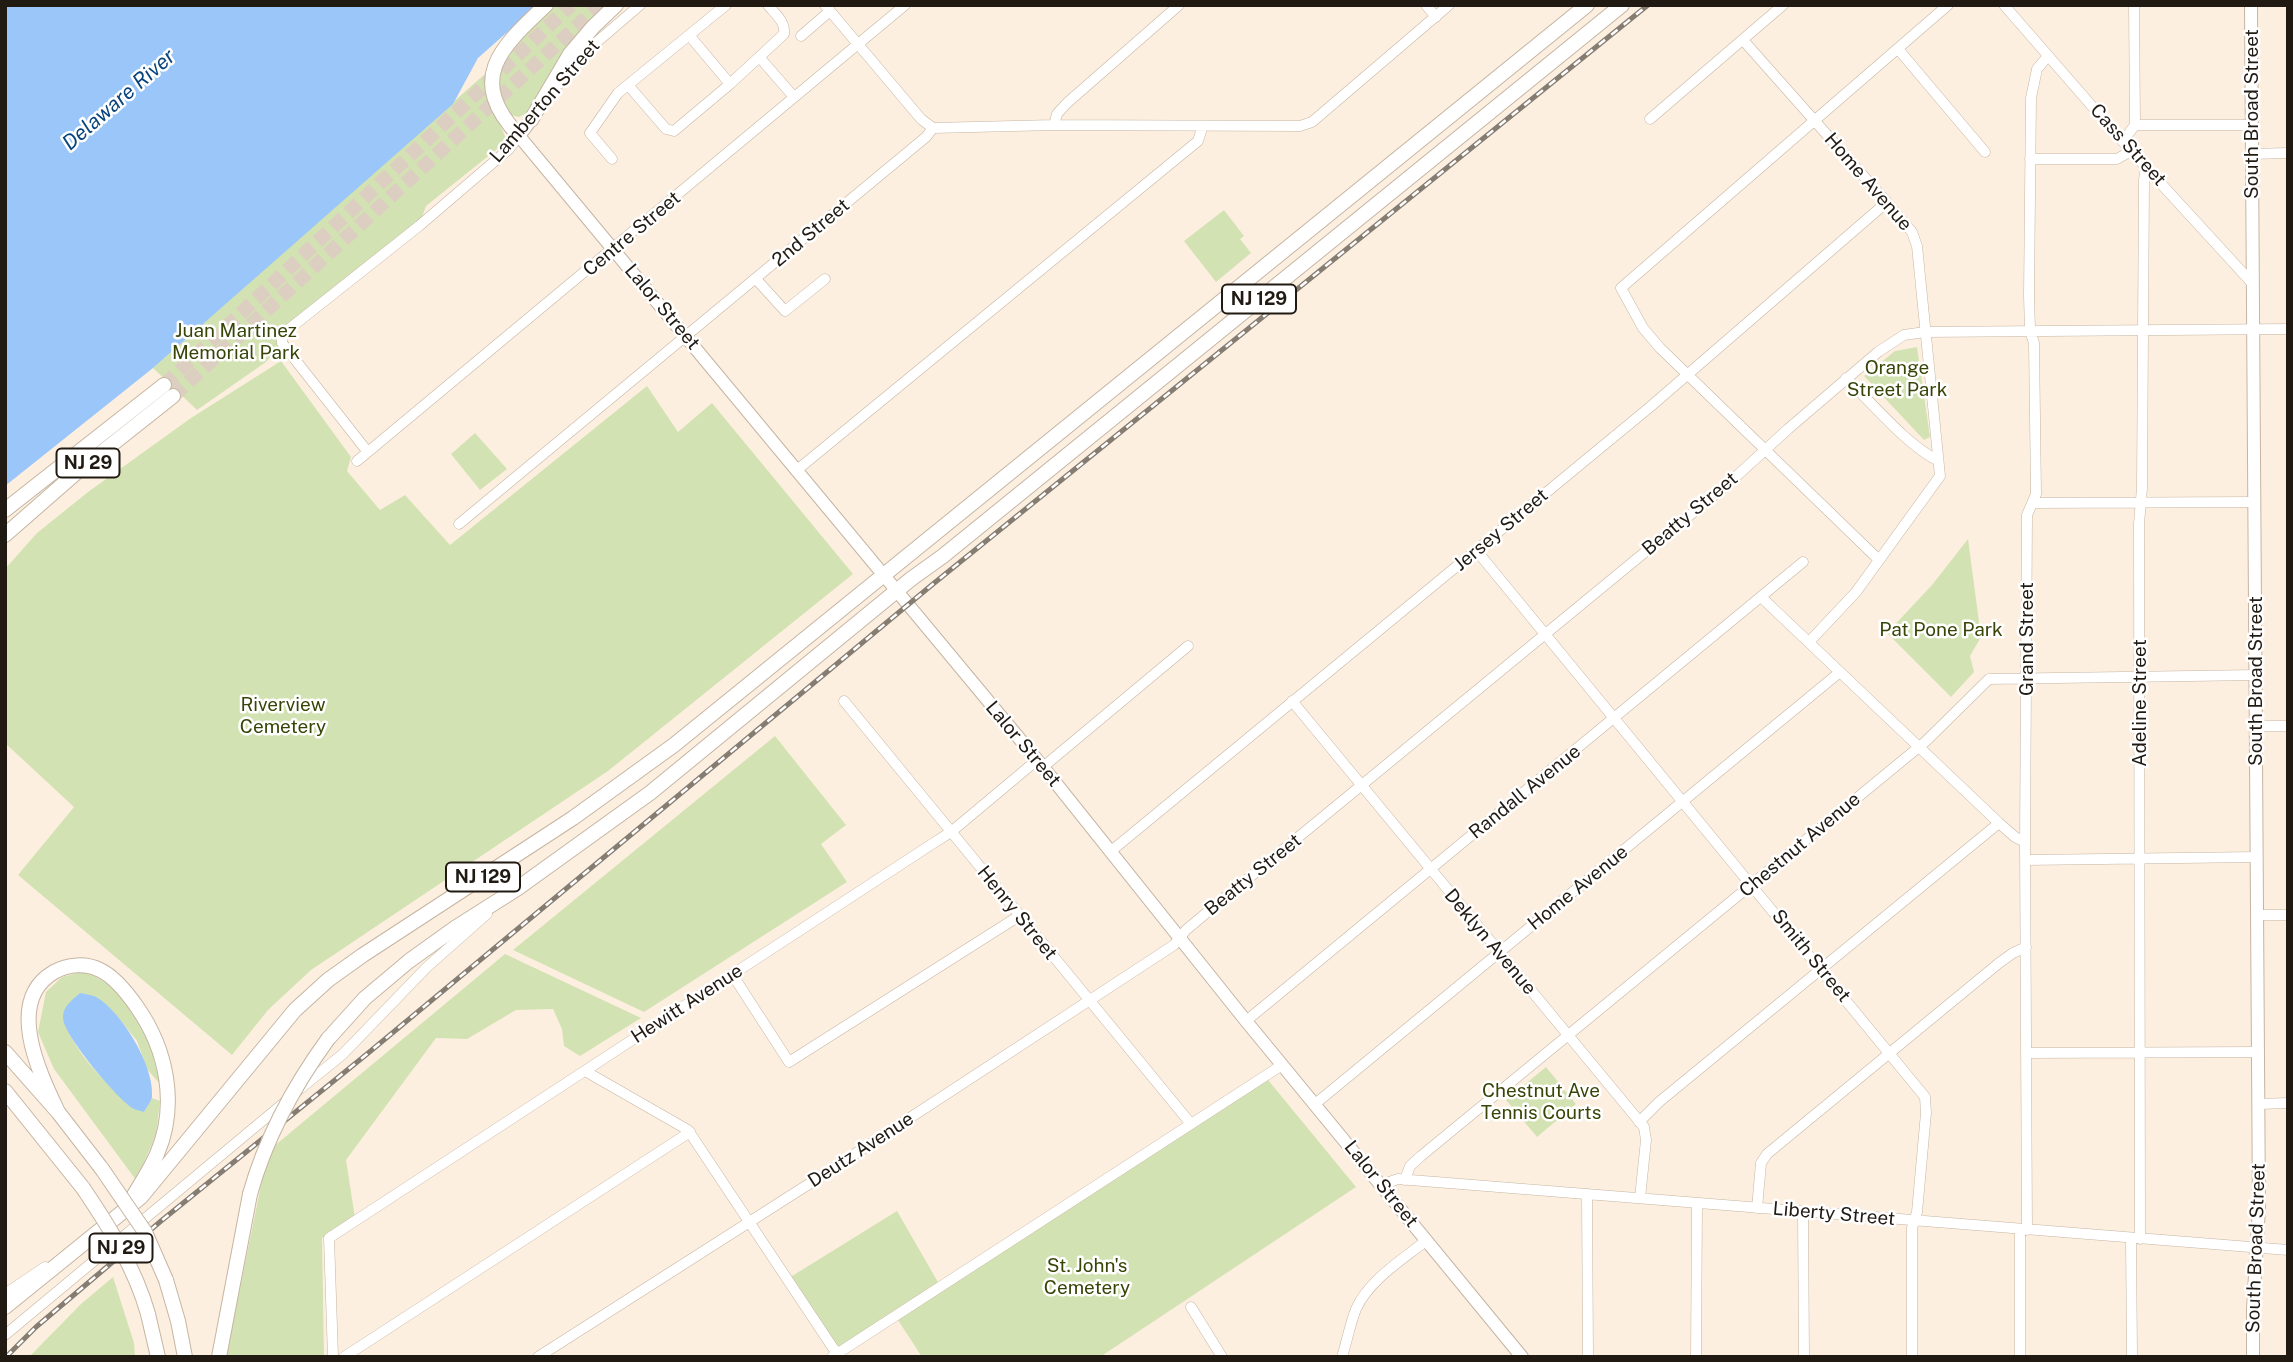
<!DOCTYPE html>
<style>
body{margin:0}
#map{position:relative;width:2293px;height:1362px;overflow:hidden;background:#fdefe0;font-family:"Public Sans",sans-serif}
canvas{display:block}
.frame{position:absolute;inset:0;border:7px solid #201a13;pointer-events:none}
</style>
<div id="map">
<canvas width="2293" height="1362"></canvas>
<div class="frame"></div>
</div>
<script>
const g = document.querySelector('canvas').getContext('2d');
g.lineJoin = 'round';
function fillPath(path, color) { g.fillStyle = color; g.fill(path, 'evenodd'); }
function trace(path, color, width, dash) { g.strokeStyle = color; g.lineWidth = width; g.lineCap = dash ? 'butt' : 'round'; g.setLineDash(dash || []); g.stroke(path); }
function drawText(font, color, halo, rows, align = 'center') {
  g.font = font + ' "Public Sans",sans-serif'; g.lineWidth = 5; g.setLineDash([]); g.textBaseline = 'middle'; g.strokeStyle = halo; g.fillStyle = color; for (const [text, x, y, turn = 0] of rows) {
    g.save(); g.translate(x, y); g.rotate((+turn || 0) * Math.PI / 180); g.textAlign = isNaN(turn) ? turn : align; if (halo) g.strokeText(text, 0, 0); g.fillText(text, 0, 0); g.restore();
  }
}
fillPath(new Path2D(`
 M552,5H611L564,56L527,113L519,117L510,115L500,101L498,82L501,59Z
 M486,73L489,99L507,141L426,206L419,226L302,319L266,362L197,410L153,368Z
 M1224,210L1244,236L1240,239L1251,253L1216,282L1184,241Z
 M1917,347L1930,437L1924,440L1864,376L1895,351Z
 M281,361L351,457L347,471L380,510L405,495L450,545L647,386L678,432L712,403L853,574L608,771L311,970L268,1010L232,1055L18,875L74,807L5,743V569L37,533L88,492L191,418Z
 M475,433L507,469L480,490L451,454Z
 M1968,539L1981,637L1970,656L1974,672L1951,697L1887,633L1932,585Z
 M775,736L846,825L821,844L847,882L644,1012L513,950Z
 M505,954L641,1018L580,1056L564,1046L562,1029L553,1009L516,1010L467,1039L436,1038L346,1160L355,1218L322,1238L324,1357H226L263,1175L273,1147Z
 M85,971L115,988L147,1031L160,1084L147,1069L137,1041L118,1017L63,1020C78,1058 110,1090 144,1112L152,1098L160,1101L156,1135L136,1180L54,1069L38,1032L46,992L62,977Z
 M1546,1067L1576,1104L1537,1137L1506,1100Z
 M1264,1075L1356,1187L1100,1357H922L894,1314L831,1355L784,1281L897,1211L939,1284Z
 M113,1277L134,1343L135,1357H29L81,1304Z`), '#d3e2b2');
fillPath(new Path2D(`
 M5,5H538L478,58L453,104L153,368L5,486Z
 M80,993C85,994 92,995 96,997C122,1012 155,1067 152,1097C151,1102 146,1108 144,1112C142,1111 136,1110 134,1109C118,1100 65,1037 63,1019C62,1007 72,1000 80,993Z`), '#9ac6f9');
trace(new Path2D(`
 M164,385L571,5
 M173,396L600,5`), '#dccfc1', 14, [14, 7]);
const minor = new Path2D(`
 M825,5L921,119L933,128
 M1426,5L1436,17
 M2004,5L2131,151L2253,284
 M689,35L730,84
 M801,36L830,11
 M1743,40L1891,207L1912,232L1917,246L1940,476L1856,592L1809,642
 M1898,49L1985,152
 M760,58L794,97
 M559,84L591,47L640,5
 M628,85L666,129L674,131L730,84L784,34C786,22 775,14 768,5
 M1650,119L1783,5
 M1054,125L1057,114L1067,103L1179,5
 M2135,125H2252
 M2123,141L2135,125L2134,5
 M2252,154L2288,153
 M612,159L590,133L618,93L726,5
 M2030,159H2117L2131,151
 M756,279L785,311L825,279
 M1846,378C1872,403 1907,445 1937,460
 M367,451L282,343V337L289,329L419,226L509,149L519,136
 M357,461L905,5
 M797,470L1198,141L1202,128
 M2034,503L2254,502
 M459,524L926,137L933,128L1054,125L1300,126L1312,122L1449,5
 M1476,550L1925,1097L1926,1113L1917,1212L1912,1228V1357
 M1879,560L1660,348L1643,328L1621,288L1948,5
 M1761,597L1999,823L2015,837L2025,842
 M844,701L1191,1124
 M1292,701L1644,1127L1646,1140L1640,1198
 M2256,726H2288
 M1043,767L1188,646
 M1110,852L1650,407L1887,202
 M2026,860L2257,857
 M2258,915H2288
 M732,974L789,1062L1019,916
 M1246,1021L1803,562
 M2027,1053L2258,1052
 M585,1071L688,1130L833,1348L838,1353
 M296,1092L343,1054L427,967L487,914
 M1315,1104L1840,672
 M2259,1104L2288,1103
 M1639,1122L1659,1102L1999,823
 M1405,1180L1410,1166L1421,1156L1925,742L1989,679L2257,675
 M1381,1185L1398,1179L2288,1250
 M1587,1194L1588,1357
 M1757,1208L1761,1163L1767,1154L1999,963L2013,953L2026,947
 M1803,1212L1804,1357
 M2020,1230V1357
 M2027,1230L2025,842L2027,515L2036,494L2034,343L2030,331L2029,295L2031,98L2037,69L2048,56
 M2131,1239L2132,1357
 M2140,1239L2139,524L2142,488L2144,180L2146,167
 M5,1294L45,1267
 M1191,1307L1222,1357
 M5,1335L285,1102
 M333,1357L329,1238L932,844L951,832L1037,760
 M344,1357L690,1132
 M538,1357L812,1182L1174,945L1186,930L1211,909L1729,483L1788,429L1878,352L1904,335L1925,332L2288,329
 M832,1357L1282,1065
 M1342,1357C1347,1341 1350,1324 1356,1309C1369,1280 1402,1260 1427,1240
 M1696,1357L1697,1203`);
const major = new Path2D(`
 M2251,5L2259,1208L2253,1309V1357
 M531,120L519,136L1043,767L1246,1021L1522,1357`);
const highway = new Path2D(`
 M531,120L570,54L593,27L616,5
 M519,136C466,79 500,48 546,5
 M5,510L164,385
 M5,535L77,472L173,396
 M328,1039L365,998L409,961L455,928L518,888L650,793L911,579L943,556L1622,5
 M5,1052L58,1112L102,1169
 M5,1091L83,1188
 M58,1112C40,1074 4,1001 54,972C68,964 86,963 100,970C115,977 128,994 137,1007C167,1050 178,1105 157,1154C151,1168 142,1182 134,1195
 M166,1280L178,1321L185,1357
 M5,1307L141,1197L295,1010L328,980L363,955L573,818L674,745L1587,5
 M148,1314L158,1357
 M219,1357L250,1194`);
trace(minor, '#c5b5a2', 11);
trace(major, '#c5b5a2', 14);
trace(highway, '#c5b5a2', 16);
trace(minor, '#fff', 10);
trace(major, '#fff', 12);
trace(highway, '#fff', 14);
const rail = new Path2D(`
 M6,1357L36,1327L161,1221L367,1054L933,584L1648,5`);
trace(rail, '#867d72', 5);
trace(rail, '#fff', 2.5, [8]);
const highwayBridge = new Path2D(`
 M102,1169L145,1232L166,1280
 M83,1188C110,1228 135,1268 148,1314
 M250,1194C266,1137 293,1087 328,1039`);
trace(highwayBridge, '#c5b5a2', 16, []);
trace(highwayBridge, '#fff', 14);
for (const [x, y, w] of [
 [1259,299,74],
 [88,463,63],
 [483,877,74],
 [121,1248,63]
]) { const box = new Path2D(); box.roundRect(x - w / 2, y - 14.5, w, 29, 5); g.fillStyle = '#fff'; g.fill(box); trace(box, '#201a13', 2); }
drawText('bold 18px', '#201a13', null, [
 ["NJ 129",1259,299],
 ["NJ 29",88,463],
 ["NJ 129",483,877],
 ["NJ 29",121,1248]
]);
drawText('19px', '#201a13', '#fff', [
 ["Lamberton Street",545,101,-49],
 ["South Broad Street",2252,114,-90],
 ["Cass Street",2128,145,48],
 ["Home Avenue",1868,182,49],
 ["2nd Street",811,233,-40],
 ["Centre Street",632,234,-40],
 ["Lalor Street",662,307,50],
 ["Beatty Street",1690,514,-40],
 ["Jersey Street",1501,530,-40],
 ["Grand Street",2027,639,-90],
 ["South Broad Street",2256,681,-90],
 ["Adeline Street",2140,703,-90],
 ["Lalor Street",1023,744,50],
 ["Randall Avenue",1525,792,-39],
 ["Chestnut Avenue",1800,845,-40],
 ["Beatty Street",1253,875,-39],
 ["Home Avenue",1578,888,-39],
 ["Henry Street",1017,913,51],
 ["Deklyn Avenue",1490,942,50],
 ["Smith Street",1811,956,51],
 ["Hewitt Avenue",687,1004,-33],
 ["Deutz Avenue",861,1150,-33],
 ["Lalor Street",1381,1184,51],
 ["Liberty Street",1834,1214,5],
 ["South Broad Street",2256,1248,-88]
]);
drawText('19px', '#384507', '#fff', [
 ["Juan Martinez",236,331],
 ["Memorial Park",236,353],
 ["Orange",1897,368],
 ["Street Park",1897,390],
 ["Pat Pone Park",1941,630],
 ["Riverview",283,705],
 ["Cemetery",283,727],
 ["Chestnut Ave",1541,1091],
 ["Tennis Courts",1541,1113],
 ["St. John's",1087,1266],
 ["Cemetery",1087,1288]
]);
drawText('italic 21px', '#09447d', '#fff', [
 ["Delaware River",119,100,-41]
]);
</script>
